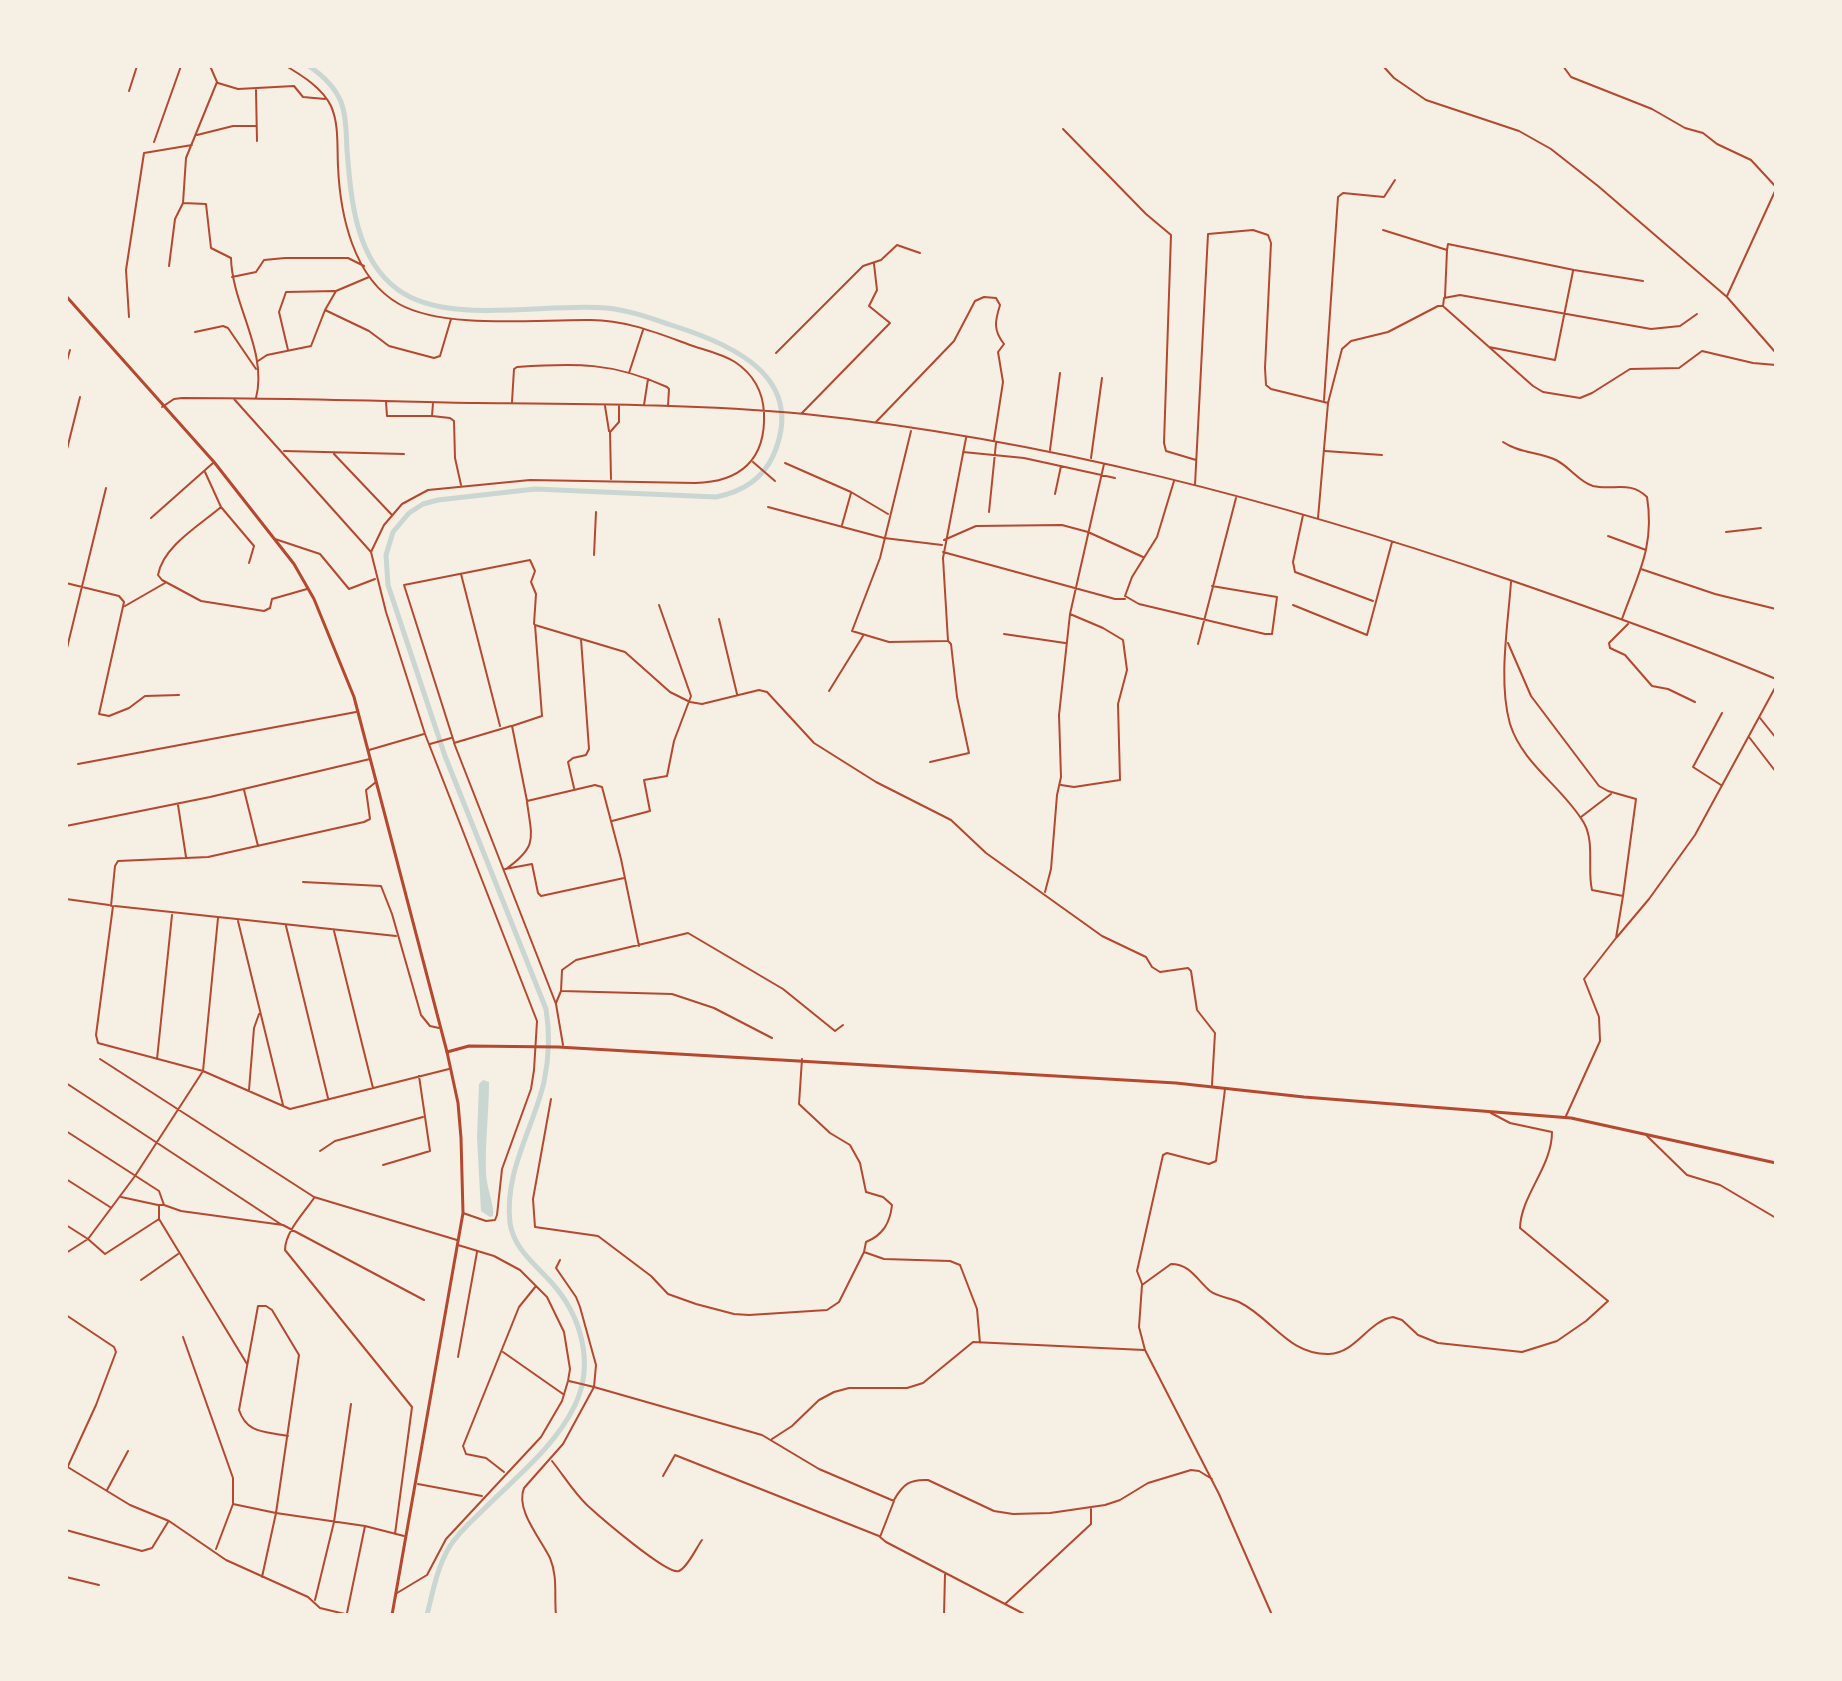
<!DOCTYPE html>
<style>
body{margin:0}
#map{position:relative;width:1842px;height:1681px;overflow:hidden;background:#f6efe4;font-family:"Work Sans",sans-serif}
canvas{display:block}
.frame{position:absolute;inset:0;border:68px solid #f6efe4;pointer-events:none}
</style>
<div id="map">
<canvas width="1842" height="1681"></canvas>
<div class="frame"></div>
</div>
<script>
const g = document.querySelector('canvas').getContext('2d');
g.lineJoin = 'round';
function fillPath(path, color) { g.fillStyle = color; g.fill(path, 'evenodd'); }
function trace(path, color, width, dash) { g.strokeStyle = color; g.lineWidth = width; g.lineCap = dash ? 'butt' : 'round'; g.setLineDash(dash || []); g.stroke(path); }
fillPath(new Path2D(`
 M483,1080L489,1082C489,1112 485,1142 486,1172C486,1186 495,1207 493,1216L490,1217L481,1211L477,1138L479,1084Z`), '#c9d6d2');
trace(new Path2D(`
 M309,66C322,75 335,87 341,102C347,117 346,135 347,150C351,198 355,258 397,289C447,327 548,302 606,308C628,310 650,318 671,325C732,344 808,377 773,456C762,480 741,492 716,497L535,489L438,500L423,504L409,513L393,532L386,555L388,585L445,756L546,1009C550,1033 549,1058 544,1082C533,1129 504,1172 510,1223C514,1249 534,1263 551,1282C581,1315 595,1363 575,1405C555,1447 515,1478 483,1510C472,1521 459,1532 450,1546C437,1567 433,1591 427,1615`), '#c9d6d2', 5);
trace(new Path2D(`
 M210,66L217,82
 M286,66C303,76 322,88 331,106C339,124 337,146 338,166C340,214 353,278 399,304C446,330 538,319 591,320C628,320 662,335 696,347C709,351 724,355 735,362C753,374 763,392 764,413C766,460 740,482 695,483L530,480L428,490L402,504L384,525L371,552L386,612L425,734L537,1021L534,1070L531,1089L502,1169L497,1215L495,1220L486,1221L463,1213
 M1383,66L1394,78L1426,100L1519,131L1551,149L1598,186L1727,297L1776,353
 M1563,66L1571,77L1652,109L1685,128L1703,133L1717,144L1751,160L1776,187
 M218,83L238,89L294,86L303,97L325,99
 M256,90L257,141
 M129,91L137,66
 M1063,129L1146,214L1171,235L1164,443L1166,451L1196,460
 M197,135L233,126H256
 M154,142L181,66
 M183,203L206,204L211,248L231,258C232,305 268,351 256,398
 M1383,230L1447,250L1445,297
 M1447,250L1448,244L1574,270L1643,281
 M169,266L175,219L183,203L186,158L217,82
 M232,277L256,272L264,260L285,258H348L364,266
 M1727,296L1776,189
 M1444,307L1533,386L1543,392L1580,398L1592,393L1630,369L1679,368L1702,351L1753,363L1776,365
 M325,310L369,331L389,346L434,358L440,356L451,319
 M129,317L126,270L144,153L192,145
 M195,332L223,326L228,328L256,369
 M1489,347L1555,360L1573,271
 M288,350L279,312L286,292L335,291
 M776,353L863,266L881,260L897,245L920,253
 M258,361L267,355L311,346L325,310L336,291L369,277
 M66,364L70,350
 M629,373L643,330
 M234,399L371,552
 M1324,400L1338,197L1343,193L1384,197L1395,180
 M386,402L387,416H431
 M512,402L514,369L517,367C575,363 613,362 667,387L669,389L668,406
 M433,403L432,416L450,418L454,421L455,458L461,485
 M644,405L648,379
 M605,406L609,431
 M162,407L174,399L182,398C280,398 379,401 477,403C586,404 697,404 805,414C1045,439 1279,501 1507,579C1597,610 1688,642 1776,679
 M802,413L890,323L869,306L877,290L874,264
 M875,423L954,341L975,301L984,297L996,298L1000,305C995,321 993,330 1004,344L998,352L1003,382L994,440
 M911,431L880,558L852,631L889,642L947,641
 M1503,442C1519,453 1539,452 1556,460C1570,467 1579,482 1593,486C1613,491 1630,480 1647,497C1655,546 1638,574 1622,619
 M1050,450L1060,373
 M284,451L404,454
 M1325,451L1382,455
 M963,452L1024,458L1115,478
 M66,453L80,397
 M334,454L392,515
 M1091,458L1102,378
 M753,462L775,481
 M785,463L851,492L888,514
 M205,472L221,507L254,546L249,563
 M611,479L610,432L619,422V405
 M1174,481L1157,537L1132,577L1125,596L1139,604L1265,634H1272L1277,597L1212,586
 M1195,485L1208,234L1253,230L1268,235L1271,243L1265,368L1266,385L1271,389L1328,403
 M1055,494L1061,466
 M221,507C200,525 163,546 158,575L162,580L201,601L264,611L270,608L272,599L307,589
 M768,507L884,538L942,545
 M989,512L996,443
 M1303,515L1293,562L1295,572L1373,601
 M151,518L213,463
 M1318,518L1328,403L1342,349L1351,341L1388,332L1438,306H1443L1444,298L1460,295L1651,329L1680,326L1697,314
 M842,525L851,493
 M1726,532L1761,528
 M1608,536L1646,550
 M275,539L320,554L349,589L375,579
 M944,540L976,526L1062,525L1088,532L1143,557
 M943,552L1115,599H1125
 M594,555L596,512
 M1641,569L1715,594L1776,609
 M461,574L500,726
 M1511,582C1508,625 1498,682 1510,724C1523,765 1563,787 1584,823C1595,843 1587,869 1592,890L1623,896L1616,938L1584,979L1599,1017L1600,1041L1566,1116
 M66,583L119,596L124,602L99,714L109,716L129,708L145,696L179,695
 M1293,605L1367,635L1392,542
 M125,606L165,583
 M719,619L737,694
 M1628,624L1609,643L1610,648L1625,655L1652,686L1668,689L1695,702
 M1004,634L1065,643
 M1508,643L1531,696L1599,786L1608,791L1636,799L1623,896
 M1198,644L1236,498
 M66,652L106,488
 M829,691L863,636
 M1760,718L1776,738
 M511,726L454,743L556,1004L563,1045
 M1749,737L1776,772
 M454,742L404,585L530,560L535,571L531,582L536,594L534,624
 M430,744L451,738
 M369,750L424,734
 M930,762L969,753L957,697L951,644L948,641L943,558L966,438
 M78,764L356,712
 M1061,785L1074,787L1120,780L1118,704L1127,670L1123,640L1103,628L1070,614
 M1721,785L1693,767L1722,713
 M574,788L568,762L573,758L586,755L589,749L581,639
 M244,790L258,846
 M178,805L186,857
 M1581,817L1611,794
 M612,821L650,811L644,780L667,776L674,741L691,696L659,605
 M66,826L210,797L370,759
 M505,869L532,864L538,893L541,896L624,878
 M506,869C538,846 532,839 527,802
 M303,882L381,886L392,914L421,1015L430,1026L439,1028
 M1045,892L1051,869L1057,795L1061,777L1059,715L1070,614L1104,464
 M66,899L109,905
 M111,906L115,866L118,861L208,857L364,822L370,819L366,790L376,782
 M113,906L96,1035L98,1043L203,1071L290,1109L449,1069
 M115,906L396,936
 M238,921L283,1105
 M286,926L328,1098
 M334,931L373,1088
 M1617,937L1649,899L1695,835L1776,686
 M639,946L621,859L602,787L595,785L527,801L512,726L542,716L535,625L625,652L670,692L690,702L702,704L759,690L767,692L814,743L876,782L951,820L986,853L1102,936L1146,957L1152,967L1160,972L1188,968L1191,971L1197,1010L1215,1033L1212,1085
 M562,991L672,994L714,1008L772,1038
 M556,1003L561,991L562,970L576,960L688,933L783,989L835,1031L843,1025
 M100,1059L314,1197L457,1240
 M157,1059L172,915
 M802,1059L799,1104L830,1133L850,1145L860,1163L866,1192L883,1197L892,1205C890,1223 883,1235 866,1242L864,1252L884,1259L950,1261L960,1265L977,1309L980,1343
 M66,1083L282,1225
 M249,1090L254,1028L259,1014
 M551,1099L533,1199L535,1227L598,1236L651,1276L668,1294L696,1304L734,1314L749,1315L827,1310L839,1302L864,1252
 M66,1131L159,1191L164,1205L181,1211L283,1225L424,1300
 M1647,1136L1687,1175L1720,1185L1776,1218
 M320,1151L335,1141L423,1117
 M383,1165L430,1151L419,1076
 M66,1179L110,1207
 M121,1197L158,1205
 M314,1198C304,1213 285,1232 285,1250L412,1407L395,1534
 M164,1205H159V1219L247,1364
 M66,1225L88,1239L105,1254L159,1219
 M66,1253L88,1239L135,1176L203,1071L218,918
 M560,1260L556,1268L576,1297L580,1307L596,1365L594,1387L569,1381
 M141,1280L178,1254
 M1142,1284L1137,1271L1163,1155L1167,1153L1209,1164L1216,1161L1225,1089
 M66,1315L114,1347L116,1352L96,1405L68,1466
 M183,1337L233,1478V1503
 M503,1352L563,1394
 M458,1357L477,1252
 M772,1439L792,1426L819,1400L834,1392L849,1388H907L923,1383L973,1342L1144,1350
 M552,1461C564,1476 574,1493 588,1506C599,1516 668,1576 679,1571C688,1567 696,1548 702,1540
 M66,1466L130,1505L169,1521L226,1560L308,1597L320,1608L349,1615
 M504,1472L486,1458L466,1454L463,1446L519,1307L536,1286
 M663,1476L675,1455L879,1536
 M418,1484L482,1496
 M107,1490L128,1451
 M894,1500C903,1484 910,1479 928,1480L994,1511L1013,1514L1050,1513L1105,1505L1120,1500L1148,1483L1191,1470L1199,1471L1212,1479
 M66,1530L142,1551L152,1548L168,1522
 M216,1549L233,1504L276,1513L365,1526
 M66,1577L99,1585
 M262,1577L276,1513L299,1355L272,1310L266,1306H258L239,1410C247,1434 265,1431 288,1436
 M397,1593L427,1575L446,1539L541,1437L562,1401L568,1381L570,1369L564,1332L547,1297L520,1270L494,1256L458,1245
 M315,1600L334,1522L351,1404
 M1005,1604L1091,1524V1509
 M347,1613L365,1526L404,1536
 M556,1615C554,1596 558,1577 550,1558C541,1539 515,1510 524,1488L563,1444L594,1387L762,1435L819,1469L894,1501L880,1537L886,1542L1026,1615
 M944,1615L945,1574
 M1272,1615L1219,1494L1145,1350L1139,1327L1142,1285L1171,1264C1190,1264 1197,1280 1210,1291C1218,1297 1230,1298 1239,1302C1272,1318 1288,1355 1329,1354C1356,1353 1368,1321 1393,1317L1402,1320L1418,1335L1438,1343L1522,1352L1557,1341L1586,1321L1608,1301L1520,1228C1521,1195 1552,1167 1552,1132L1510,1123L1491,1113`), '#b5482f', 2);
trace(new Path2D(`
 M447,1052L469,1046L558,1047L1176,1083L1304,1097L1571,1118L1776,1163`), '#b5482f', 3);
trace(new Path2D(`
 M66,296L214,462L294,564L314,599L354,697L447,1052L458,1103L461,1138L463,1213L392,1615`), '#b5482f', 3);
</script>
